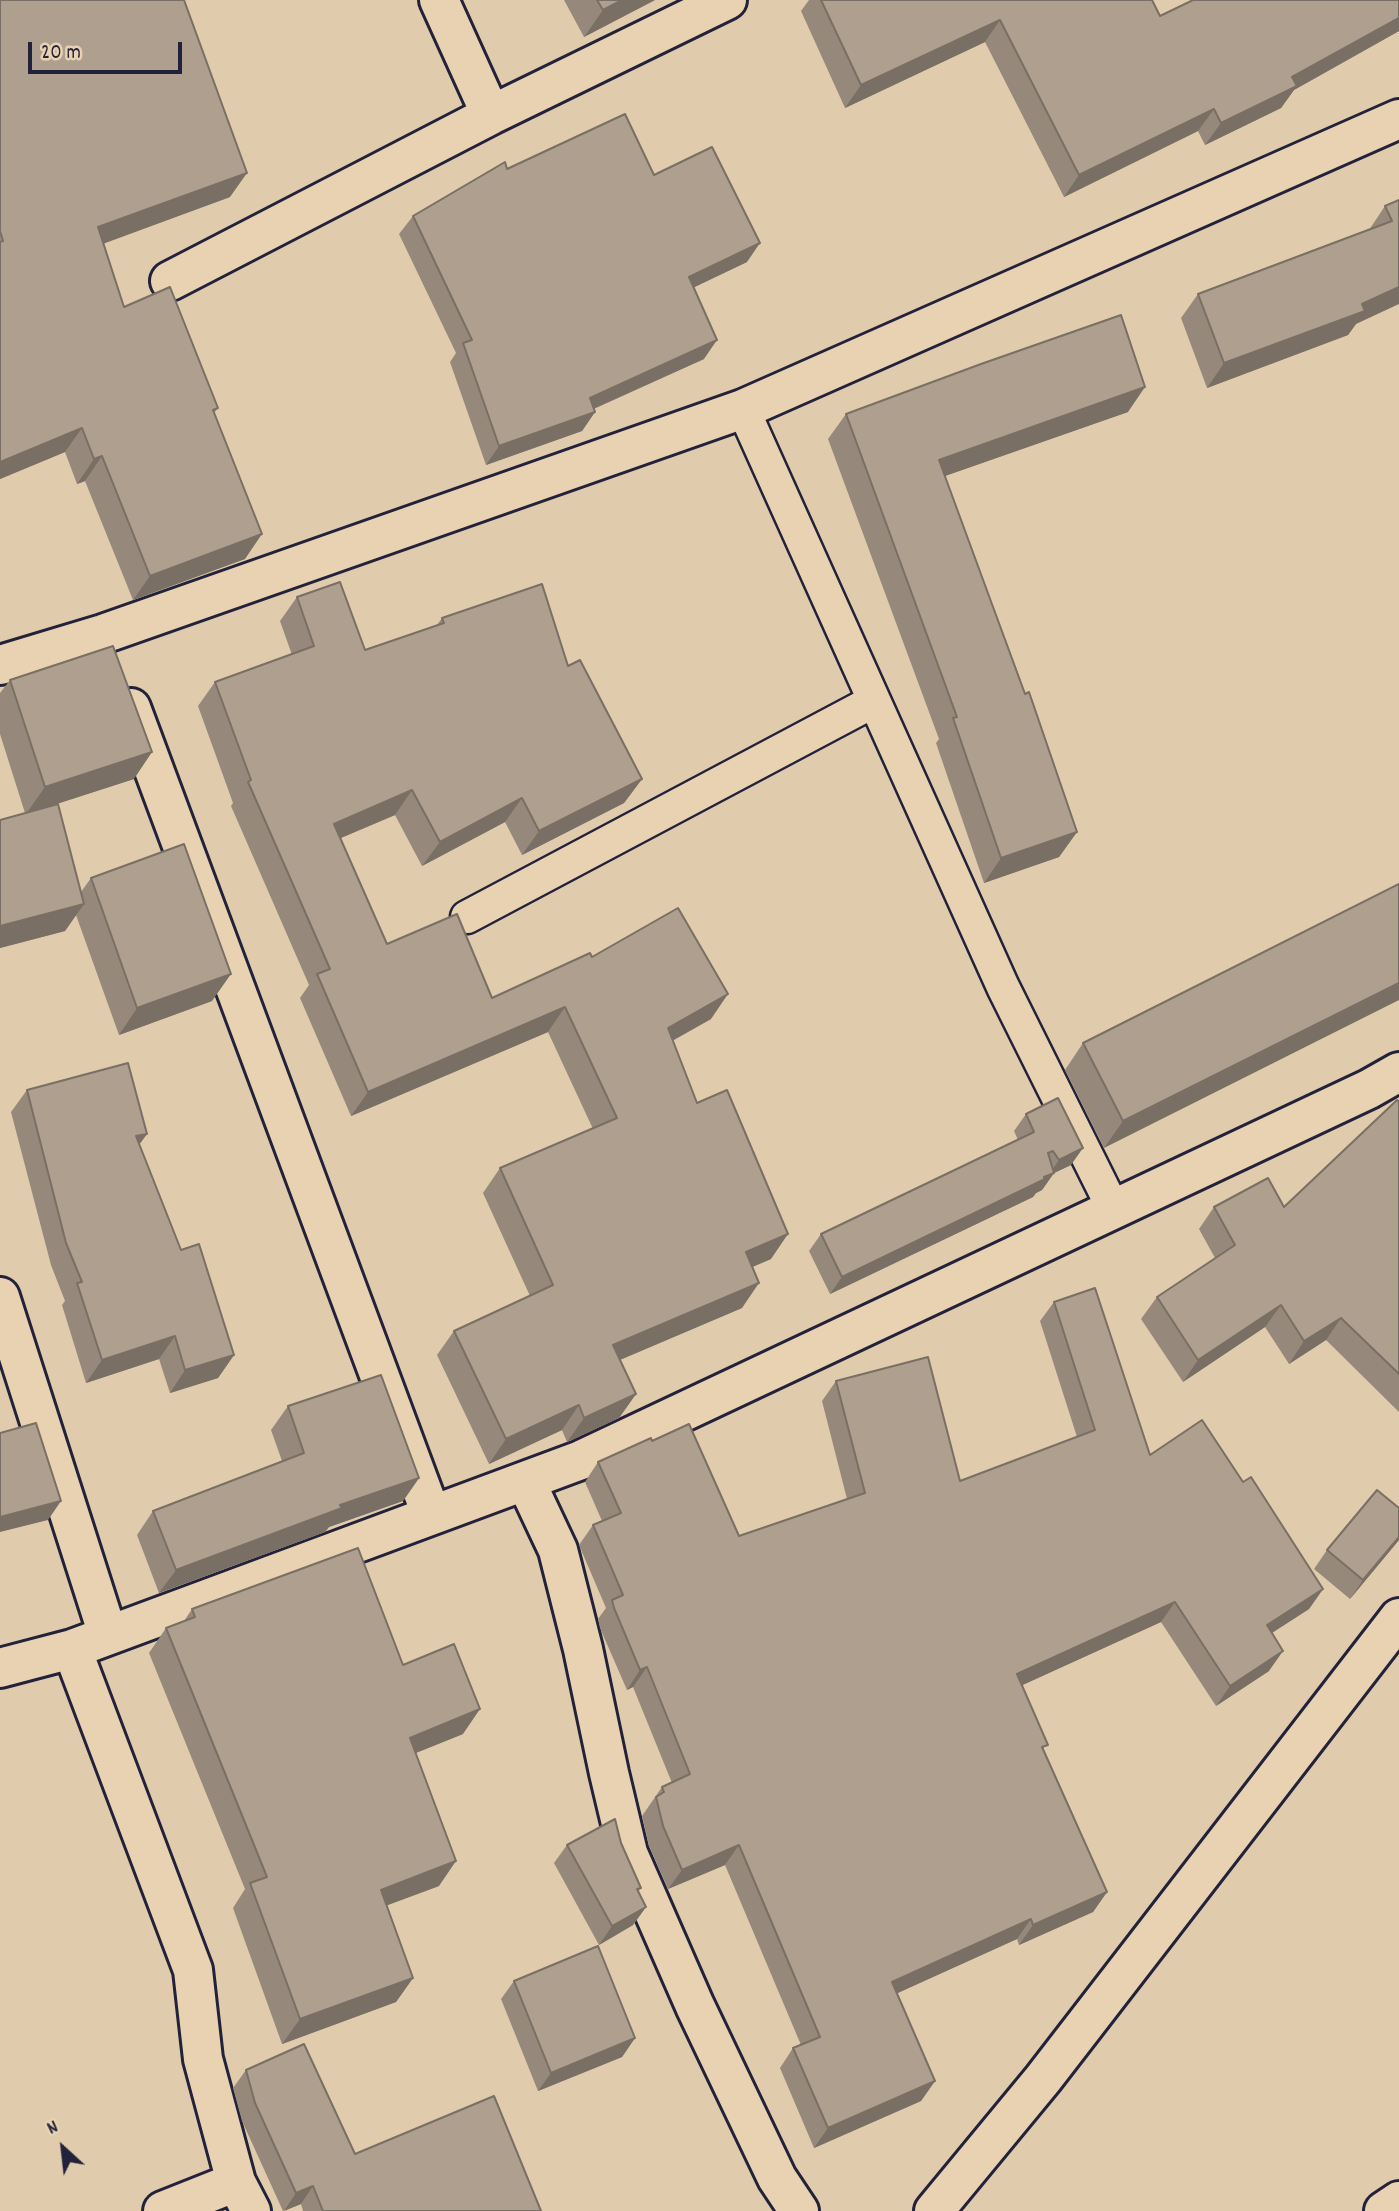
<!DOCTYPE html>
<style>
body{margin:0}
#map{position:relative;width:1399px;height:2211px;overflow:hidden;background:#e1cbad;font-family:Dekko,sans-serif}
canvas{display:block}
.north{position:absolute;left:28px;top:2113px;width:70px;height:70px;-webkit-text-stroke:5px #e9d2b2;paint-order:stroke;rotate:333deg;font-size:19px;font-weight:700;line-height:28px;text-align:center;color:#22223b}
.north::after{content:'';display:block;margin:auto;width:24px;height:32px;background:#22223b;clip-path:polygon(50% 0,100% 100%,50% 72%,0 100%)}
.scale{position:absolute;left:28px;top:42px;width:154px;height:32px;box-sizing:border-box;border:4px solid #22223b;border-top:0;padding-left:9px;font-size:21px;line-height:24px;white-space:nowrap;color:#22223b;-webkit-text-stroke:5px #e9d2b2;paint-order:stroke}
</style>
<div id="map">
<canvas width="1399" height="2211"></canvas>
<div class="north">N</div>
<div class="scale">20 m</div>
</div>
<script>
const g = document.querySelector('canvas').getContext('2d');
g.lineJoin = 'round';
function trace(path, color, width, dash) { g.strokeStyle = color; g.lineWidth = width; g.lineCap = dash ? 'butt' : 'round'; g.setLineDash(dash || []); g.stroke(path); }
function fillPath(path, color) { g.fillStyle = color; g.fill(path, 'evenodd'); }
const lane = new Path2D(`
 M743,409L1003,987L1114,1210
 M467,917L874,701`);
const street = new Path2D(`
 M439,0L491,115
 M170,281L491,115L727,0
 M0,665L103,634L743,409L1399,119
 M131,708L431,1514
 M0,1297L108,1635
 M526,1482L558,1550L583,1649L609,1773L628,1853L695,2006L777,2178L799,2211
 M72,1649L193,1970L203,2059L236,2182L251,2211
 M0,1668L72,1649L581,1460L1369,1089L1399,1072
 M163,2211L236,2182
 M934,2211L1043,2079L1399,1618
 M1384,2211L1399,2201`);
trace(lane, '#22223b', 37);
trace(street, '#22223b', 44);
trace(lane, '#e9d2b2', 32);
trace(street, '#e9d2b2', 38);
fillPath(new Path2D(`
 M0,0L230,197L104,243L124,307L218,408L214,413L245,559L133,600L85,481L77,484L65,452L0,479Z
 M564,0H655L584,37Z
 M809,0H1152L1160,16L1399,0V31L1294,90L1281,108L1205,145L1198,131L1064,197L985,42L845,108L801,11Z
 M507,169L654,175L747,262L694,287L704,359L594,409L595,412L582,431L486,465L450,362L456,353L399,234L413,216Z
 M1399,200L1356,324L1348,335L1207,388L1181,318L1198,294L1369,230L1385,206Z
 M1128,412L945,476L1077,832L1059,857L984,883L936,743L939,739L828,439L846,414Z
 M297,597L365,650L437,625L442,618L568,666L642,779L624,803L522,855L505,822L422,866L395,815L341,838L387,944L492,998L592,957L711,1019L672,1040L697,1103L771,1259L752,1267L742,1308L620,1360L636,1394L619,1418L567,1442L562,1430L489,1464L437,1355L454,1331L530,1296L483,1193L500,1168L593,1129L548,1032L351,1116L300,998L309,985L231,806L233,803L198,706L215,682L292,655L280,621Z
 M10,680L134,779L46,807L81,892L91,878L212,1001L119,1035L76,915L65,931L0,948V820L25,813L0,734V693Z
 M1399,884L1104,1148L1065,1070L1083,1043Z
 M27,1090L147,1134L139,1144L181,1250L234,1355L218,1378L170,1393L159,1359L86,1383L62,1305L65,1301L51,1265L11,1112Z
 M1399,1102V1412L1326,1340L1289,1364L1265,1327L1183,1382L1141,1319L1157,1297L1215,1258L1199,1229L1214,1207H1284Z
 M1026,1114L1071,1165L1054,1173L1042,1190L1036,1193L1033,1197L830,1294L809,1251L821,1234L1018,1140L1014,1131Z
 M1054,1302L1150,1455L1243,1482L1323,1589L1309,1609L1272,1633L1269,1671L1216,1706L1161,1622L1022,1685L1044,1750L1107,1892L1093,1912L1019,1945L1017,1939L897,1993L935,2081L921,2101L814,2148L780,2068L793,2048L801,2045L725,1865L668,1889L649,1846L642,1816L662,1787L672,1783L633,1687L627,1690L600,1628L598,1619L606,1608L579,1545L593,1525L602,1521L585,1482L598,1462L652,1441L739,1536L847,1499L822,1401L836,1381L960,1481L1077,1437L1040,1321Z
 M288,1406L419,1478L403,1501L329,1527L325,1532L159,1593L137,1535L153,1511L282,1461L271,1430Z
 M1399,1508V1540L1350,1599L1314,1569L1327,1550Z
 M192,1609L403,1665L463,1734L416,1753L439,1886L387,1905L413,1978L396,2002L282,2044L233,1908L245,1889L149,1653L166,1628L184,1621Z
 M567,1845L641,1888L638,1892L646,1907L633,1925L599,1945L554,1863Z
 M514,1981L635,2038L622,2057L538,2091L501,1999Z
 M246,2070L355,2154L541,2211H303L301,2204L283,2211L242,2121L233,2088Z`), '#96897b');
fillPath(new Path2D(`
 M622,0H655L584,37L603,10Z
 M1399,18V31L1294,90L1281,108L1205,145L1221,123L1292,77Z
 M1000,20L985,42L845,108L861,85Z
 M1214,109L1198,131L1064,197L1079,175Z
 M247,173L230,197L81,252L98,227Z
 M760,243L747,262L676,296L689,277Z
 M1399,287V304L1356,324L1348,335L1207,388L1224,363Z
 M717,340L704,359L577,416L590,398Z
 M1145,387L1128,412L922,484L939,460Z
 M595,412L582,431L486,465L499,446Z
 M82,428L65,452L0,479V462Z
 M102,456L85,481L77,484L94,459Z
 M262,534L245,559L133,600L150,576Z
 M152,752L134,779L26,814L45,787Z
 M642,779L624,803L522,855L539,831Z
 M412,790L395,815L317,848L334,824Z
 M522,798L505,822L422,866L440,842Z
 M1077,832L1059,857L984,883L1001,858Z
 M84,904L65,931L0,948V926Z
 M231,974L212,1001L119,1035L137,1008Z
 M1399,983V1000L1104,1148L1123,1121Z
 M728,994L711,1019L651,1053L668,1028Z
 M565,1007L548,1032L351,1116L368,1092Z
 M147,1134L131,1156L136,1136Z
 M1083,1148L1071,1165L1054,1173L1042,1190L1036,1193L1033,1197L830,1294L842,1277L1048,1176L1059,1160Z
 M788,1234L771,1259L729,1277L746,1252Z
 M759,1283L742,1308L596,1370L613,1345Z
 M1281,1305L1265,1327L1183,1382L1198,1360Z
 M1341,1318L1326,1340L1289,1364L1304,1341Z
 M175,1336L159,1359L86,1383L102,1360Z
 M234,1355L218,1378L170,1393L185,1370Z
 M636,1394L619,1418L567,1442L584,1418Z
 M579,1405L562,1430L489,1464L506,1439Z
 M419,1478L403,1501L329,1527L325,1532L159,1593L176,1570L340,1505Z
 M61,1501L48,1520L0,1532V1517Z
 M1399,1537V1540L1350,1599L1363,1580Z
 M1323,1589L1309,1609L1253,1645L1267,1625Z
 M1175,1602L1161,1622L1003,1694L1017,1674Z
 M1283,1651L1269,1671L1216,1706L1230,1686Z
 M647,1667L633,1687L627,1690L640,1670Z
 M480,1709L463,1734L393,1762L410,1738Z
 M739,1845L725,1865L668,1889L682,1870Z
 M456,1861L439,1886L364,1914L381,1890Z
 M1107,1892L1093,1912L1019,1945L1033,1925Z
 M646,1907L633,1925L599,1945L612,1926Z
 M1031,1919L1017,1939L878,2002L892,1982Z
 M413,1978L396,2002L282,2044L300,2019Z
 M635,2038L622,2057L538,2091L551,2073Z
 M935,2081L921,2101L814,2148L828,2128Z
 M313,2186L301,2204L284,2211L296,2193Z`), '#7a6f64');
const building = new Path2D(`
 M0,0H184L247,173L98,227L124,307L170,287L218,408L213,410L262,534L150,576L102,456L94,459L82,428L0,462V242L3,241L0,231Z
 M597,0H622L603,10Z
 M821,0H1152L1160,16L1193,0H1399V18L1292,77L1297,86L1221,123L1214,109L1079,175L1000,20L861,85Z
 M625,114L654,175L712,147L760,243L689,277L717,340L590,398L595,412L499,446L463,343L472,340L413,216L505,162L507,169Z
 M1399,200V287L1362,304L1365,311L1224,363L1198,294L1392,221L1385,206Z
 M1121,315L1145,387L939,460L1025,694L1029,692L1077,832L1001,858L953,718L957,717L846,414L981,364Z
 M340,582L365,650L444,623L442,618L542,584L568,666L580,660L642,779L539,831L522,798L440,842L412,790L334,824L387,944L457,914L492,998L590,953L592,957L678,908L728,994L668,1028L697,1103L727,1090L788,1234L746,1252L759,1283L613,1345L636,1394L584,1418L579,1405L506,1439L454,1331L553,1285L500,1168L617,1118L565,1007L368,1092L317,974L330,969L248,782L251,780L215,682L314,646L297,597Z
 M113,646L152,752L45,787L10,680Z
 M58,804L84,904L0,926V820Z
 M184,844L231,974L137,1008L91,878Z
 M1399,884V983L1123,1121L1083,1043Z
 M128,1063L147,1134L136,1136L181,1250L199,1244L234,1355L185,1370L175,1336L102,1360L77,1283L82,1282L66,1243L27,1090Z
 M1058,1098L1083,1148L1059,1160L1053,1151L1048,1153L1054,1173L1044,1177L1045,1179L842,1277L821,1234L1034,1132L1026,1114Z
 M1397,1100L1399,1102V1374L1341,1318L1304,1341L1281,1305L1198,1360L1157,1297L1235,1245L1214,1207L1268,1178L1284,1207Z
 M1095,1288L1150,1455L1202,1420L1243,1482L1251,1477L1323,1589L1267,1625L1283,1651L1230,1686L1175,1602L1017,1674L1048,1745L1042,1747L1107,1892L1033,1925L1031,1919L892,1982L935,2081L828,2128L793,2048L820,2037L739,1845L682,1870L663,1826L656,1797L664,1792L662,1787L690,1774L647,1667L640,1670L614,1608L612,1600L623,1595L593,1525L621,1513L598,1462L651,1438L652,1441L689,1424L739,1536L865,1493L836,1381L928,1357L960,1481L1095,1430L1054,1302Z
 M381,1375L419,1478L340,1505L342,1508L176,1570L153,1511L304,1453L288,1406Z
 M36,1423L61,1501L0,1517V1433Z
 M1377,1490L1399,1508V1537L1363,1580L1327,1550Z
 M358,1548L403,1665L454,1644L480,1709L410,1738L456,1861L381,1890L413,1978L300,2019L250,1883L267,1877L166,1628L195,1617L192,1609Z
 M615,1819L621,1843L641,1888L637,1889L646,1907L612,1926L567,1845Z
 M598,1946L635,2038L551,2073L514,1981Z
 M304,2044L355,2154L494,2096L541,2211H323L313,2186L296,2193L255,2103L246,2070Z`);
fillPath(building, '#ae9f8f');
trace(building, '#7a6f64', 2);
</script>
